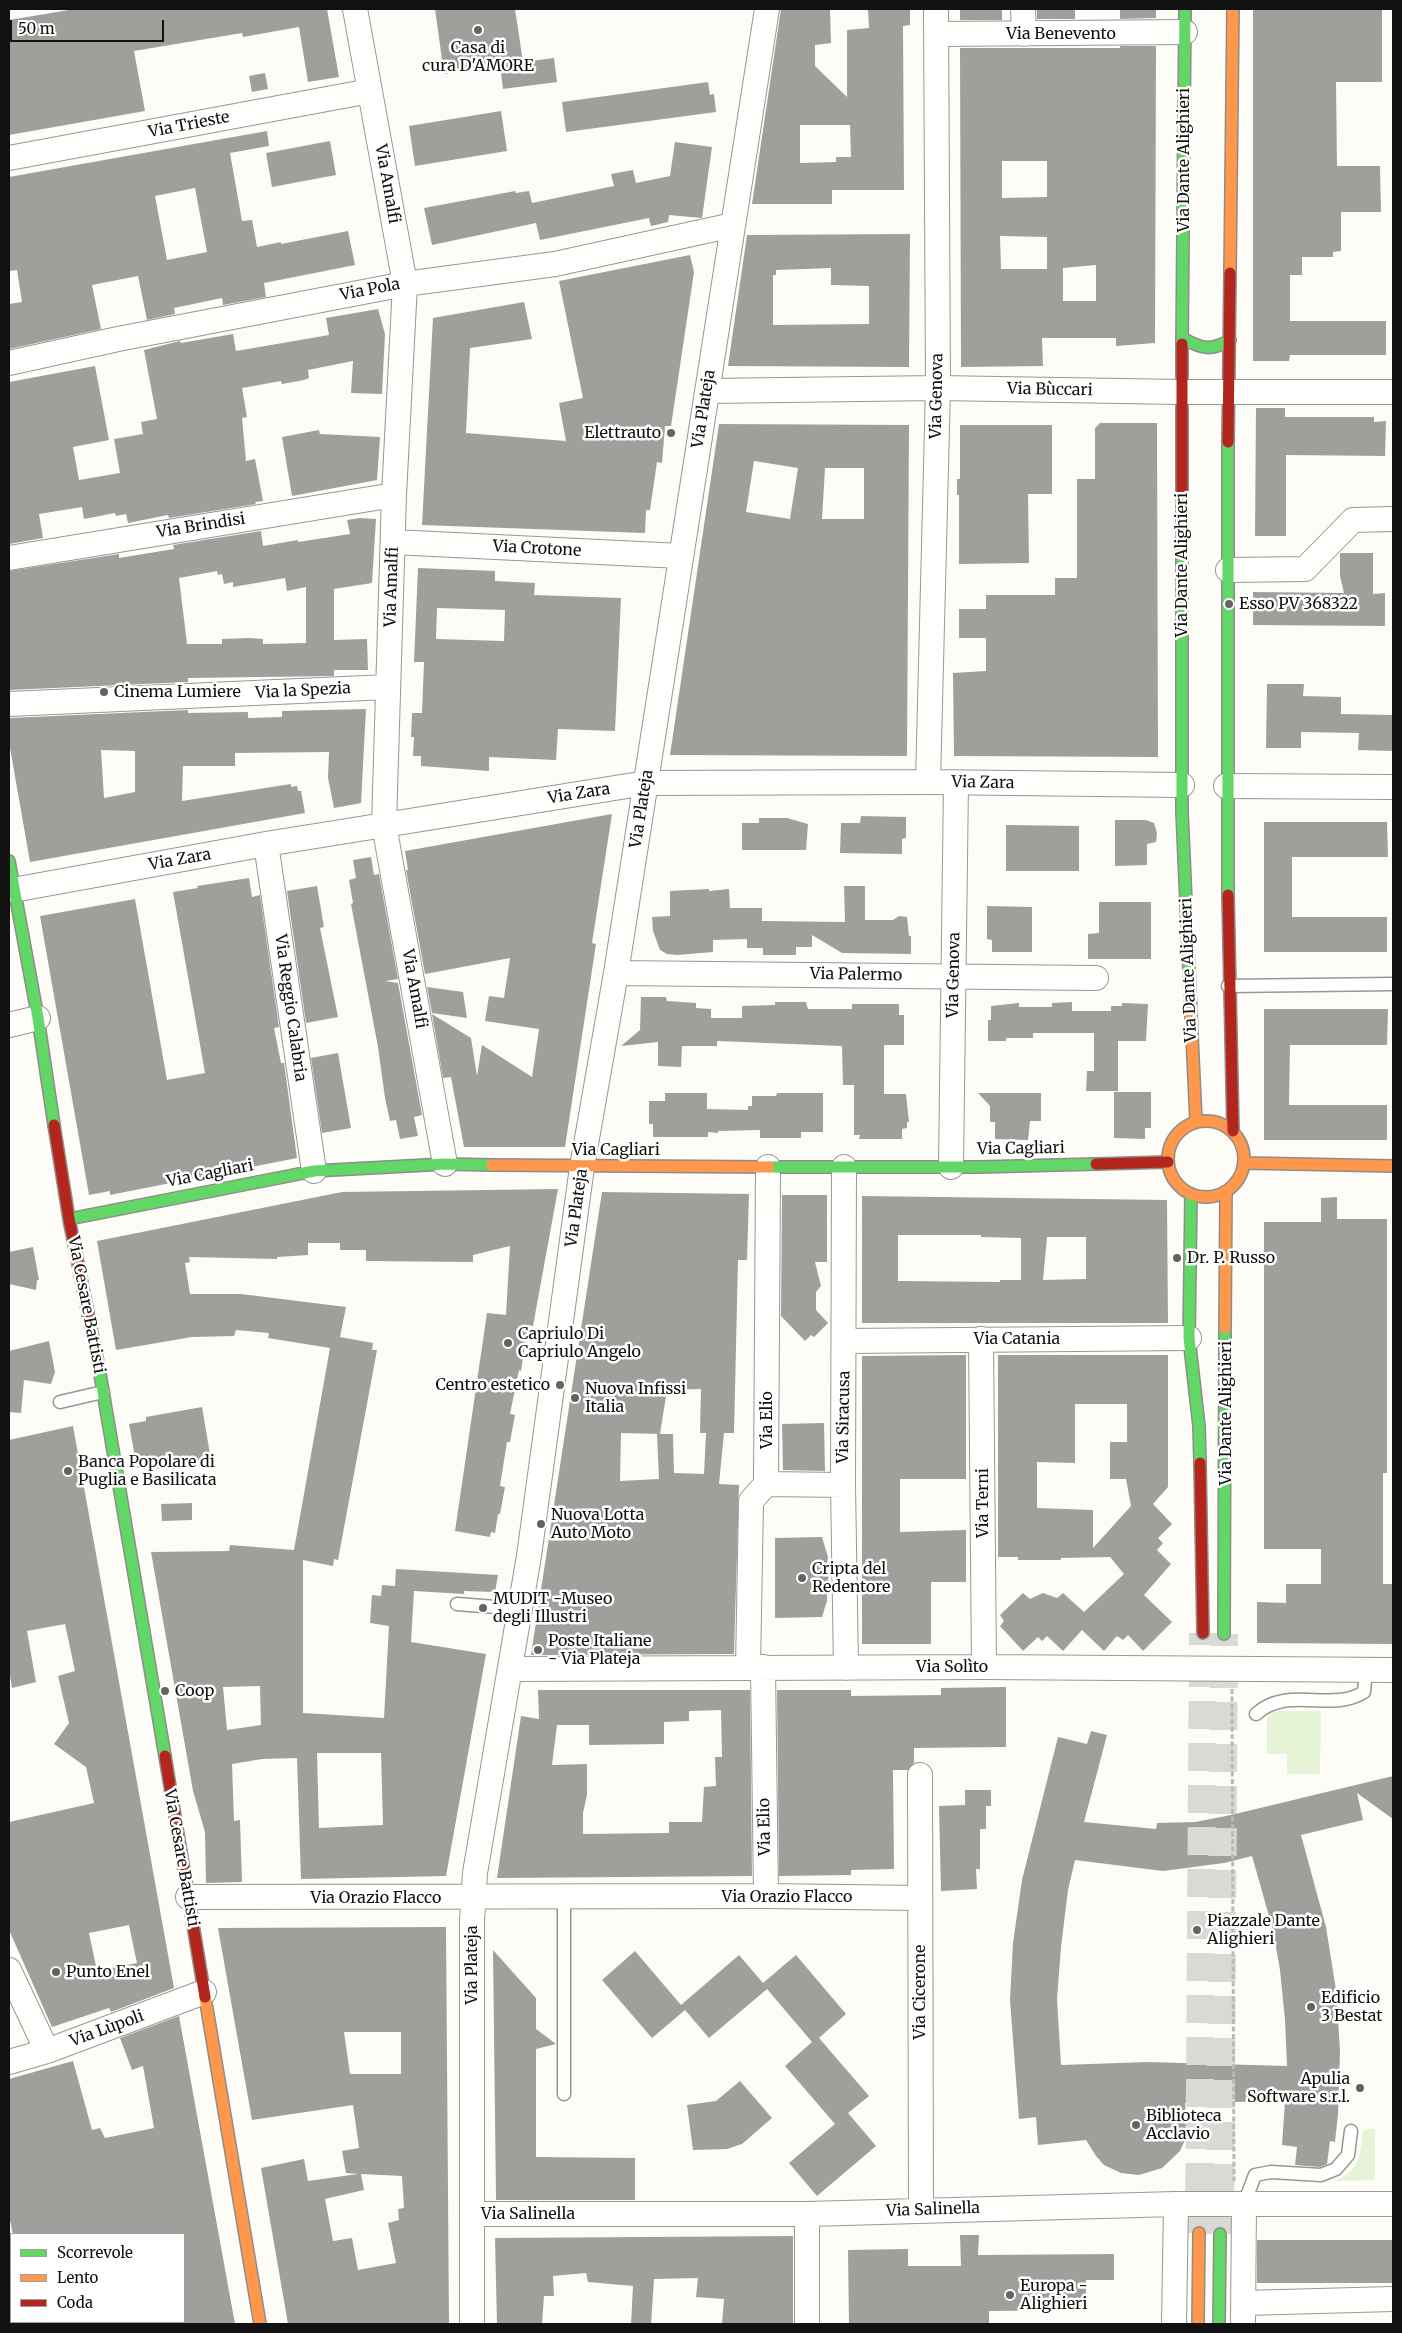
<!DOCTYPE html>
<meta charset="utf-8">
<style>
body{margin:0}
#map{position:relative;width:1402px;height:2333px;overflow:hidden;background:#fdfcf7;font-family:Merriweather,serif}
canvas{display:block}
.frame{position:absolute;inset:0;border:10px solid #111;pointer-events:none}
.legend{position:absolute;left:10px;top:2233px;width:175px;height:90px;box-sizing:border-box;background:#fff;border:1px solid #a0a0a0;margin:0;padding:6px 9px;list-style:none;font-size:15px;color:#111}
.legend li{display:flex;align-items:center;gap:10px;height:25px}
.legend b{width:25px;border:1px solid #a0a0a0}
.scale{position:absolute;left:10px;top:20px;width:154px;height:22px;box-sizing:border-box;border:2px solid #111;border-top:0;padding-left:6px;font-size:15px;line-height:18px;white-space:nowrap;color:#111;-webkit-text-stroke:4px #fff;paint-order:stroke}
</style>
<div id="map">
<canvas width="1402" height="2333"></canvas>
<div class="frame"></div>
<ul class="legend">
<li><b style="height:6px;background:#63d668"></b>Scorrevole</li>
<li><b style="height:6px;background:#ff974d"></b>Lento</li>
<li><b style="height:6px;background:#b3261e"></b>Coda</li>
</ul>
<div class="scale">50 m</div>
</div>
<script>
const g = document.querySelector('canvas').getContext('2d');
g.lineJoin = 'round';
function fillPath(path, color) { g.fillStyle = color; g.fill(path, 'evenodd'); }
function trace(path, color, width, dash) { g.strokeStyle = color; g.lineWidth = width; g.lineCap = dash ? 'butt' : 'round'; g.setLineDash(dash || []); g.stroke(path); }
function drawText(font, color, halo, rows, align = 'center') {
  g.font = font + ' Merriweather,serif'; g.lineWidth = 5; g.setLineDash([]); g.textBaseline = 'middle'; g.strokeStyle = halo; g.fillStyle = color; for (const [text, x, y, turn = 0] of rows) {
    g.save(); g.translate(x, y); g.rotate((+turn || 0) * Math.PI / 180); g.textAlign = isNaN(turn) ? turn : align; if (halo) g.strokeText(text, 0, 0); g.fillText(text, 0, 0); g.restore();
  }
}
fillPath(new Path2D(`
 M1283,1711H1321L1320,1774H1287V1754H1267V1718L1274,1712Z
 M1368,2129H1375V2180L1334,2181C1360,2171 1360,2156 1363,2131Z`), '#e7f3d7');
fillPath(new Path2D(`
 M75,9H327L339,77L308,82L299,27L243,37L242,33L134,51L145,111L9,135V20Z
 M435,9H515L523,62L554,58L557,82L503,89L500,65L444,74Z
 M781,9H830L831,43L815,45V66L847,97V30L869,28L868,9H910V25L903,26L904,190H832V204H752ZM800,125H850L851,157H836V162L800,163Z
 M960,9H1002V20H960Z
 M1037,9H1075V19H1037Z
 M1120,9H1156V18L1120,19Z
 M1253,9H1382V82H1336L1337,166H1380L1381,212H1341V251L1333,252V257H1302V275H1290V321H1386V355H1290L1289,361H1253Z
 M1120,46H1156L1155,343L1116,346V338H1042L1043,366L961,367L960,48H1120ZM1002,161H1047V197L1002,198ZM1000,236L1047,237V269H1001ZM1096,265V301H1063V268Z
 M265,73L268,89L252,92L249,76Z
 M708,82L710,95L714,94L716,112L566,132L562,102Z
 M501,111L507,151L415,166L409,126Z
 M267,131L269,146L230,153L242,221L252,220L257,247L281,242V244L348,231L355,265L264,283L266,297L223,305L222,298L174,308L175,314L147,320L138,276L92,285L101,329L9,349V304L22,302L17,270L9,271V177ZM195,188L207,252L167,260L155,196Z
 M330,141L336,175L272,187L266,153Z
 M675,142L712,147L702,218L669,215L668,222L651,226L649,218L540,240L536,223L432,245L424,208L515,191L516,193L529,191L532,203L614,186L611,174L633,170L636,183L670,176Z
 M910,234L909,367L728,366L747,235ZM831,268V285L869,286V324L773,325V275H776V270Z
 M690,255L694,272L671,426H665L662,463L657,462L650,510H646L645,533L422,525L433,318L524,302L532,339L470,348L466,433L566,441L559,403L583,398L559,281Z
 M378,309L385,334L382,394L351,393L353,361L308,370L309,378L304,380L282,384L281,381L242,388L247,417L242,418L246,461L255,459L263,501L255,502L256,504L169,518L168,515L128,523L126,514L116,516L115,513L84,519L82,507L39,514L43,538L9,544V382L95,366L109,440L73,447L79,480L120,473L114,439L143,434L141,422L157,419L144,350L180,341L181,343L233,334L236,351L329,335L326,318Z
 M1256,408H1285V417H1374V422L1386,421L1385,456L1286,455V536H1255Z
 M1100,423H1157L1158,757L954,756L953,673L986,671V638H959V609H986V595H1055V578H1077V479H1095V428Z
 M719,424L909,425L907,756L670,755ZM754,461L798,468L790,519L746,512ZM825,468H864V519H822Z
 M960,425H1052V494H1028L1029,563L959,564V495H957V479H960Z
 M319,430L320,434L380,437L377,480L292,496L282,437Z
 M360,518L376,519L372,583L334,589V640L367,639L368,670H334V676L188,678V682L9,690V571L119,554V558L174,549L173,545L261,531L263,546L298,540V542L350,534L347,520ZM217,571L218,575L222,574L224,584L233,582V587L285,578L287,591L306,587V643L263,644V639L249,638L222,639V644H187L179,578Z
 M1340,553H1373V594L1385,593V626L1253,625V592L1344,593L1340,576Z
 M418,568L495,571V581L535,583L534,595L621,598L615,731L558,729L556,760L489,757V771L421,766V756H413L414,737H411L412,713H422L424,662H414ZM437,608L505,610L504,641L436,639Z
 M1267,684H1304L1303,696L1341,697V714L1393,715V751L1358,750L1359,733L1301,732V748H1266Z
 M366,709L361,803L334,808L328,778L329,752L235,753V766H183L182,801L291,784V787L297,786L298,791H301L305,813L30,862L9,742V718L188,710V713L248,712V718L282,717V711ZM101,750L135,751V792L104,798Z
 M612,814L592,943L596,944L565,1147H464L451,1077L443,1078L432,1014L471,1038L477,1076L482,1045L532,1077L539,1029L485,1021L489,996L504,998L510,958L425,974L406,870H408L405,851Z
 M861,816L906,817V838L902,839V854L840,853L841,823H860Z
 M759,818H787L808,824L806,850H742V823H759Z
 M1115,820H1146L1154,823L1157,833L1156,842L1147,844V865L1115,866Z
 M1264,822H1387L1388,857H1292V917H1387V952H1264Z
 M1006,825L1079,826V871H1006Z
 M371,857L374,875L379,874L398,979L385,981L398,983L422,1115L414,1117L418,1136L400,1139L396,1120L390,1121L385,1098L378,1047L351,904L353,903L349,880L356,878L353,860Z
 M249,878L252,897L260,895L279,1027L274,1028L281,1063H284L297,1158L110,1195V1191L89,1195L40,916L135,899L167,1080L205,1073L173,892L198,888L197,886Z
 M317,886L324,927L320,928L338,1017L306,1023L287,891Z
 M844,886H865V920H893L899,916L907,917L909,936H911V954L842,953L812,935V947H796V955H763V948H747V939L713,940V952L677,955L667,954L660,950L653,931L652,917L670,916V891L709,889V891L729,889L730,908H762V921L845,922Z
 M1099,902H1151V959H1088V934L1099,933Z
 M987,906L1032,907V952H992V940L987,939Z
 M427,987L463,992L467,1018L432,1013Z
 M641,997H666L667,1001L696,1003V1008L711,1009V1018H742V1006L775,1005V1002H806L808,1009H852V1004H899V1015H904V1045H884V1094H906L909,1122H907V1128L902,1129V1139H859L860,1135H854V1085H843L842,1046L717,1041V1046H682L681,1067L658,1066V1042L621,1046L640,1030Z
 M1072,1002V1011H1111V1006H1122V1003L1148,1004L1146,1041H1118V1091H1086L1087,1071H1094V1033H1033V1038H1006V1041H988V1020H991V1006L1019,1003V1007H1052V1003Z
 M1264,1009H1388L1387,1045H1290L1289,1105H1387V1140H1264Z
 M338,1053L351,1128L322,1133L311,1058Z
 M1114,1092H1151V1128H1145V1139L1114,1138Z
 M665,1093H707V1109L748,1110V1106H752V1096H776L777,1093H823V1132H801V1138H760V1130L718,1131V1133L708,1132V1137H653V1124H649V1101H665Z
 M978,1093H1041V1121H1030L1028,1140L995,1139V1122H990V1106Z
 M558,1189L533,1326L528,1325L521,1371L519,1370L510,1414L515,1415L510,1442H507L500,1486L505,1487L500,1514H498L495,1533L491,1532L490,1537L455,1531L487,1313L506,1315L510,1246L473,1255V1262L366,1261V1250H340V1243H308V1255L277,1257V1259L189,1257L190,1262L185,1263L190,1294H241L346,1307L340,1337L373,1343L372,1350H377L338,1560L334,1559L333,1566L303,1560V1713L384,1718L389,1626L370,1623L372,1595L381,1596L382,1585L395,1586L396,1569L498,1575L495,1592L464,1591V1594L414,1591L411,1642L486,1654L446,1876L301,1879L297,1758L262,1759L232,1764L234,1821L240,1820L242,1882L206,1883L205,1832L193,1791L151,1552L229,1551L230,1545L294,1550L330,1348L268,1338L269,1333L236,1330L234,1336L192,1337L116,1350L97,1241L342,1192ZM260,1686L261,1725L227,1730L223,1687ZM317,1753H381L383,1825L319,1828Z
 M602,1192L749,1194L747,1260H738L734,1433H724L719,1484L739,1485L734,1654L531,1655ZM701,1389L700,1433H706L704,1474L674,1473L673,1434H657L659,1479L620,1481L621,1433L660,1434L667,1390Z
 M782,1195H827V1262H815L821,1286L816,1292V1310L828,1323L814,1337L811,1335L805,1341L781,1316Z
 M862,1196L1167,1200L1168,1323H862ZM898,1235H981V1237L1021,1238V1280H1000V1282L898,1281ZM1047,1237H1086V1279L1043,1280Z
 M1337,1197V1219H1387V1473H1383V1584H1393V1644L1257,1643V1602L1286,1603V1584H1321V1549H1264V1222H1321V1198Z
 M33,1247L39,1280H37L36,1290L9,1284V1252Z
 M49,1341L55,1372L51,1384L24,1380L21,1413L9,1412V1351Z
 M966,1355V1479H900V1532L966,1530V1582H931V1644H862V1356Z
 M998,1355H1168V1487L1153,1504L1172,1524L1158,1538L1163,1543L1157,1550L1171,1564L1144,1595L1172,1622L1143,1651L1128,1635L1123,1640L1117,1636L1104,1651L1082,1630L1063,1651L1047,1636L1042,1641L1038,1637L1023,1651L1000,1626L1004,1621L1000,1615L1023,1593L1030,1599L1043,1593L1057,1598L1063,1593L1084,1612L1124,1574L1110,1557L1061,1558V1560H1018V1557H998ZM1075,1404H1127V1442H1110V1479H1126L1131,1506L1093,1548V1510L1037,1508V1462L1075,1463Z
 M202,1407L211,1460L156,1469V1465L137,1468L129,1424L146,1421V1417Z
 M824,1423L825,1471L783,1470L782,1424Z
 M73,1426L174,1988L111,2012L109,2008L52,2027L9,1930V1822L94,1803L86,1767L54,1744L69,1723L58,1676L75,1671L65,1624L27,1631L36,1682L12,1688L9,1670V1440ZM129,1925L137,1963L97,1971L89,1933Z
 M192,1503V1520L162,1521L161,1504Z
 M822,1537L828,1557L826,1569L829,1575L827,1583V1601L822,1617L775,1618V1538Z
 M1006,1687V1747L914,1748V1763L908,1770H893L894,1869L851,1870V1875L779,1876L777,1690H851V1696L941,1695V1688Z
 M538,1690H750L752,1876L497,1878L521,1716L539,1719ZM721,1710L722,1757H715L716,1786L704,1787L702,1822H669V1833L583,1834V1813L587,1795V1764L552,1765L557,1725H589V1745L664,1744V1722L689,1721V1711Z
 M1091,1731L1107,1735L1084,1822L1156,1829L1157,1823L1195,1822L1231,1815L1393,1776V1819L1357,1793L1363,1820L1301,1835L1326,1927L1336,1990L1340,2050L1338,2114L1335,2142L1330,2141L1327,2164L1320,2167L1295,2165L1297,2147L1282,2145L1285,2101L1185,2103L1187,2127L1185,2140L1180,2151L1162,2168L1139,2175L1121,2173L1104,2165L1096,2156L1086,2140L1038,2145L1036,2117L1019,2119L1010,2000L1013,1943L1022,1880L1058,1737L1087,1744ZM1252,1856L1273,1930L1280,1970L1285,2020L1287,2066L1148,2062L1061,2065L1057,1999L1061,1947L1068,1890L1075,1860L1163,1871L1224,1863Z
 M965,1790H991V1806H986V1829H980V1869H976L977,1889L941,1891L939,1806L965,1805Z
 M446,1927L449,2324H288L261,2168L304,2159L308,2181L358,2174L346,2173L342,2151L359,2148L353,2105L252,2120L218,1928ZM344,2032H401V2074H350ZM361,2174L402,2176L404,2208L398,2209L399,2220L388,2223L396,2263L358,2270L352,2238L333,2241L325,2199L364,2190Z
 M493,1950L536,1998V2029L556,2044L536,2049V2157L635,2158V2200H496Z
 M635,1951L681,2005L739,1955L763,1983L796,1955L846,2014L819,2038L869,2096L848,2113L876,2146L817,2196L789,2163L835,2124L785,2066L812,2042L767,1989L709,2038L685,2010L652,2038L602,1980Z
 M179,2016L235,2324H184V2234H13L9,2216V2079L73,2061L92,2130L100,2128L105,2138L154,2128L143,2066L132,2070L120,2038Z
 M740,2081L772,2118L742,2144L727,2149L693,2150L687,2105L716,2101Z
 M960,2235H979L978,2255L1114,2254V2280H1086V2310L989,2311V2324H849L848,2250L908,2249V2266H961Z
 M793,2236V2324H722L724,2299L696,2297L698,2278L654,2279L651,2324H631L633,2286L588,2282L586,2273L553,2276L554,2296H544L542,2324H497L495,2238Z
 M1257,2240H1393V2283H1257Z`), '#a19f9c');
trace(new Path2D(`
 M1199,2233L1203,1633
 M1220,2234L1224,1634`), '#dad9d4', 28, [28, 14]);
const lane = new Path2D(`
 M1228,986L1393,984
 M60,1402L103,1392
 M457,1604L521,1609
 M1256,1714C1288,1685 1331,1713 1364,1692L1366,1670
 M564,2094V1897
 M1244,2204L1255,2175L1271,2172L1321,2175L1336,2169L1348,2155L1351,2131`);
const street = new Path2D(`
 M355,9L405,284L394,495L384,825L445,1164
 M1023,9L1024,34
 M937,34L1185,32
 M9,158L370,91
 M9,363L118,339L405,284L555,264L733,225
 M707,391L938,388L1182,392H1393
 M393,542L681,556
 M9,558L394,495
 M1228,570L1305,569L1353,520L1393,519
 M9,704L388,687
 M928,782L938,388L936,9
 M1226,786L1393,787
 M266,844L314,1171
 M13,890L266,844L646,783L928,782L1182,785
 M616,973L1096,978
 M9,1025L38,1018
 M844,1167L843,1485L846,1668
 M951,1167L956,783
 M981,1339L984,1667
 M845,1341L1189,1338
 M766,1484L843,1485
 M763,1667L766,1896
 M748,1668L751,1501L766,1484L768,1167
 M511,1669L984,1667L1393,1670
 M920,1775L921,2210
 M188,1897L766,1896L920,1898
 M9,1970L47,2051
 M9,2062L47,2051L204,1992
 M473,2214H807L1176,2204H1393
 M1244,2303L1393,2299
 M9,2310L11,2321
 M472,2324V1921L475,1873L529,1556L582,1167L616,973L767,9
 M807,2324V2214
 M1174,2324L1176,2204
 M1243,2324L1244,2204`);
const fast = new Path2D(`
 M1184,339C1202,349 1212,351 1230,340
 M1182,344L1185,9
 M1182,512V812L1191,1015
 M9,861L38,1018L54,1125
 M1228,895V442
 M769,1167H980L1096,1164
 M1191,1194L1189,1338L1199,1426L1200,1463
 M69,1219L314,1171L445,1164L492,1165
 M99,1368L165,1756
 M1224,1634L1225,1328
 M1219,2324L1220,2234`);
const slow = new Path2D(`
 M1230,273L1233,9
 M1191,1015L1196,1121
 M1168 1159a38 38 0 1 1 76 0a38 38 0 1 1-76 0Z
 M1245,1163L1393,1166
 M492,1165L769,1167
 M1225,1328L1226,1192
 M205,1997L260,2324
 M1198,2324L1199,2233`);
const jam = new Path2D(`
 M1228,442L1230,273
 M1182,512V344
 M1228,895L1233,1131
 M54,1125L69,1219L99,1368
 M1096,1164L1168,1162
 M1200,1463L1203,1633
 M165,1756L205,1997`);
trace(lane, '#979795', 15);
trace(street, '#979795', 26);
trace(fast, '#8e8d8b', 14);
trace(slow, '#8e8d8b', 14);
trace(jam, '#8e8d8b', 14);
trace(new Path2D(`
 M1232,1689L1234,2181`), '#b9b9b8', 3, [5, 2.5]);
trace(lane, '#fffffe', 12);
trace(street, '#fffffe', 24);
trace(fast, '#63d668', 11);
trace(slow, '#ff974d', 11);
trace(jam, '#b3261e', 11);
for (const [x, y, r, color] of [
 [478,30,5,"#646362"],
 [671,433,5,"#646362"],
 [1229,604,5,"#646362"],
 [104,692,5,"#646362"],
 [1177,1258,5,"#646362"],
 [508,1343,5,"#646362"],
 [560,1385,5,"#646362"],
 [575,1398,5,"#646362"],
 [68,1471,5,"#646362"],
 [541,1524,5,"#646362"],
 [802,1578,5,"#646362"],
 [483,1608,5,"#646362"],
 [538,1650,5,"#646362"],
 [165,1691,5,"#646362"],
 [1197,1930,5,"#646362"],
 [56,1972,5,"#646362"],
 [1311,2007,5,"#646362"],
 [1360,2088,5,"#646362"],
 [1136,2125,5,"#646362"],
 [1010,2295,5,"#646362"]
]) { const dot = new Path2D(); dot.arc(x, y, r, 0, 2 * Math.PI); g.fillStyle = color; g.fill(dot); trace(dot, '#fff', 2); }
drawText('16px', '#111', '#fff', [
 ["Via Benevento",1061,34],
 ["Via Trieste",189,125,-11],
 ["Via Dante Alighieri",1184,160,-90],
 ["Via Amalfi",387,184,80],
 ["Via Pola",370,290,-11],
 ["Via Bùccari",1050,390,1],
 ["Via Genova",937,396,-89],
 ["Via Plateja",704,409,-81],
 ["Via Brindisi",201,526,-9],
 ["Via Crotone",537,549,3],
 ["Via Dante Alighieri",1182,565,-90],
 ["Via Amalfi",392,587,-88],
 ["Via la Spezia",303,691,-3],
 ["Via Zara",983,783,1],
 ["Via Zara",579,794,-9],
 ["Via Plateja",642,809,-81],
 ["Via Zara",180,860,-10],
 ["Via Dante Alighieri",1189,970,-92],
 ["Via Palermo",856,975,1],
 ["Via Genova",954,975,-89],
 ["Via Amalfi",414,989,80],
 ["Via Reggio Calabria",290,1008,82],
 ["Via Cagliari",1021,1149,-1],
 ["Via Cagliari",616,1150],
 ["Via Cagliari",210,1174,-11],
 ["Via Plateja",577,1208,-82],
 ["Via Cesare Battisti",86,1305,79],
 ["Via Catania",1017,1339],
 ["Via Dante Alighieri",1226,1413,-90],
 ["Via Siracusa",844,1417,-89],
 ["Via Elio",767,1420,-90],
 ["Via Terni",983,1503,-90],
 ["Via Solìto",952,1667],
 ["Via Elio",765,1827,-91],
 ["Via Cesare Battisti",181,1858,80],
 ["Via Orazio Flacco",787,1897],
 ["Via Orazio Flacco",376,1898],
 ["Via Plateja",472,1965,-90],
 ["Via Cicerone",920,1992,-90],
 ["Via Lùpoli",107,2029,-20],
 ["Via Salinella",933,2210,-2],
 ["Via Salinella",528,2214]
]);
drawText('16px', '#111', '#fff', [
 ["Casa di",478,48,"center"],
 ["cura D'AMORE",478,66,"center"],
 ["Elettrauto",661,433,"right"],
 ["Esso PV 368322",1239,604],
 ["Cinema Lumiere",114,692],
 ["Dr. P. Russo",1187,1258],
 ["Capriulo Di",518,1334],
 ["Capriulo Angelo",518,1352],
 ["Centro estetico",550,1385,"right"],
 ["Nuova Infissi",585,1389],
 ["Italia",585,1407],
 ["Banca Popolare di",78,1462],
 ["Puglia e Basilicata",78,1480],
 ["Nuova Lotta",551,1515],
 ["Auto Moto",551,1533],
 ["Cripta del",812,1569],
 ["Redentore",812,1587],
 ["MUDIT -Museo",493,1599],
 ["degli Illustri",493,1617],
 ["Poste Italiane",548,1641],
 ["- Via Plateja",548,1659],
 ["Coop",175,1691],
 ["Piazzale Dante",1207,1921],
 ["Alighieri",1207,1939],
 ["Punto Enel",66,1972],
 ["Edificio",1321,1998],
 ["3 Bestat",1321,2016],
 ["Apulia",1350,2079,"right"],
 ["Software s.r.l.",1350,2097,"right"],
 ["Biblioteca",1146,2116],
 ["Acclavio",1146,2134],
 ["Europa -",1020,2286],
 ["Alighieri",1020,2304]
], 'left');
</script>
